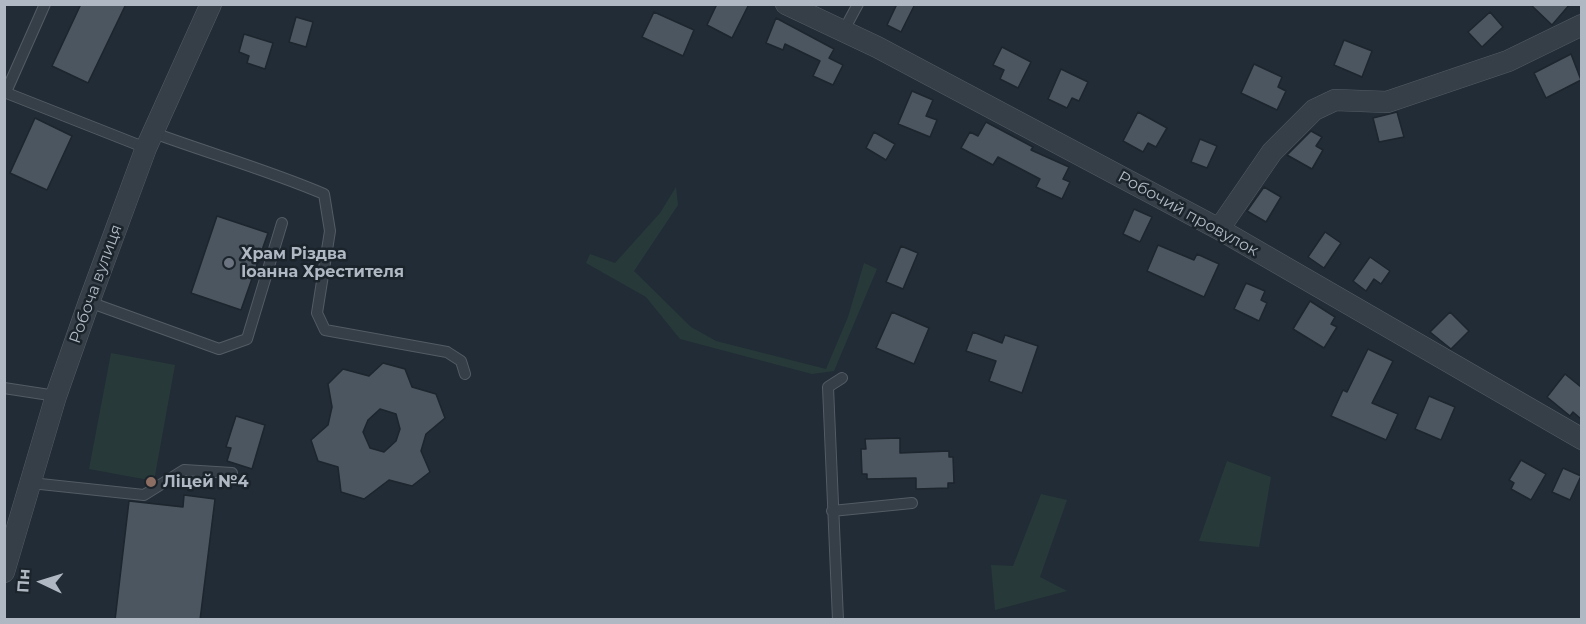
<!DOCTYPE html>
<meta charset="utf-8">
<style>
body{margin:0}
#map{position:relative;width:1586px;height:624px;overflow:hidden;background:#222c36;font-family:Montserrat,sans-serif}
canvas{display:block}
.frame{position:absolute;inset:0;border:6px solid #b0b9c3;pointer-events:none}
.north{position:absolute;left:12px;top:552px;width:60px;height:60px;-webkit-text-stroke:4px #1b232b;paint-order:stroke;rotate:274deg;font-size:16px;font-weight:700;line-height:24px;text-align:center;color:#b0b9c3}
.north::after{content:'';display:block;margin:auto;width:21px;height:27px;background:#b0b9c3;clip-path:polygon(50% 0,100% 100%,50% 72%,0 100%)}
</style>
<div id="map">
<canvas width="1586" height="624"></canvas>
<div class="frame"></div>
<div class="north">Пн</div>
</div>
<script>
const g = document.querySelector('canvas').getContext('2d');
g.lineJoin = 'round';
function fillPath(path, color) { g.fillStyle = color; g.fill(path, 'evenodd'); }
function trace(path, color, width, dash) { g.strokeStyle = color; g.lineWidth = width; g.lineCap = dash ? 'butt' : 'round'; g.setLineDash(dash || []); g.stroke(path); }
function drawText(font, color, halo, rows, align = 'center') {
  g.font = font + ' Montserrat,sans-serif'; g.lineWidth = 5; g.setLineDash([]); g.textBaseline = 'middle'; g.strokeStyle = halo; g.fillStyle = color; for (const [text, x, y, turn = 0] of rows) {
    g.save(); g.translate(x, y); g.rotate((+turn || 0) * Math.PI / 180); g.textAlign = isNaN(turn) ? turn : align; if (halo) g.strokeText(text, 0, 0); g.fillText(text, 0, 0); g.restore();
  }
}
fillPath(new Path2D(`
 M676,187L678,205L634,271L691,327L716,341L826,369L848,317L864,263L877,269L834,371L812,374L680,339L646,297L586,263L590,254L615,263L660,213Z
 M111,353L175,365L154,481L89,469Z
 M1227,461L1271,477L1259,547L1199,541Z
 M1041,494L1067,500L1040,577L1067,591L995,610L991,565L1013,566Z`), '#273a39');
const building = new Path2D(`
 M81,4H126L88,83L52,66Z
 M717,4H749L732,38L707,25Z
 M897,4H915L901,32L887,25Z
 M1530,4H1570L1552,25Z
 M654,12L694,30L683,56L642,37Z
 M1490,12L1503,27L1482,47L1468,32Z
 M296,17L313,22L306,47L289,42Z
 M776,18L834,49L829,58L843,65L833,85L813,76L820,61L785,44L783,50L766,43Z
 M244,34L273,43L265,69L247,63L249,56L239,52Z
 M1344,40L1372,51L1362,77L1334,65Z
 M1002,47L1031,62L1018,88L1000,79L1004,70L993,65Z
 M1571,54L1581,80L1546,98L1534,73Z
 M1254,64L1282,77L1278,87L1286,91L1277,110L1241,93Z
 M1061,69L1088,82L1079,101L1072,98L1067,108L1048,99Z
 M912,91L933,100L926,116L937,120L930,137L898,124Z
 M1138,112L1167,128L1156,147L1148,143L1143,152L1123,141Z
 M1397,112L1404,137L1379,142L1373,118Z
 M35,118L72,136L47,190L10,173Z
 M986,122L1033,147L1031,150L1069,167L1063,179L1070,182L1062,199L1036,187L1040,179L998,157L993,165L961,148L970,132L978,136Z
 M1311,131L1322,137L1316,146L1323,150L1312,169L1287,155Z
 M874,132L895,144L886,160L866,148Z
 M1200,139L1217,146L1207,168L1191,162Z
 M1264,187L1281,197L1266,222L1247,211Z
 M1134,209L1152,217L1140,242L1123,234Z
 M217,216L268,233L241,310L191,293Z
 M1325,232L1341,243L1324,268L1308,257Z
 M1158,245L1194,260L1197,254L1219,264L1204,297L1147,271Z
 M901,246L918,253L903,289L886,282Z
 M1370,257L1390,271L1381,284L1374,279L1366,291L1353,281Z
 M1246,283L1265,291L1261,300L1267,303L1259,321L1234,309Z
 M1310,301L1335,317L1331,324L1337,327L1324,348L1293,329Z
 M892,312L929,328L914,364L876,348Z
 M1450,312L1469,331L1451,349L1430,332Z
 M973,332L1002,343L1005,335L1038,346L1022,393L989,381L996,361L966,351Z
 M1368,349L1393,361L1372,403L1398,414L1386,440L1331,416L1343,390L1347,392Z
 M383,363L405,369L412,387L436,394L445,418L426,434L421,451L430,472L412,486L389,480L364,499L341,492L338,467L318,461L311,440L328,425L332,407L328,384L343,369L369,376ZM380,409L396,414L400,429L396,441L384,452L370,448L363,432L368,420Z
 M1565,374L1581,387V419L1573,412L1570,416L1547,397Z
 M1429,396L1455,407L1441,440L1415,429Z
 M236,416L265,425L252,469L227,461L231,448L226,447Z
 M900,438V453L949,451V457H953L954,483H948V488L916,489V478L867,479V474H862L861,449H866L865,439Z
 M1521,460L1546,474L1531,500L1511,489L1514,483L1509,480Z
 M1563,468L1581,476L1570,500L1552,492Z
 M184,495L215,499L200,620H115L129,501L183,507Z`);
fillPath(building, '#4b5661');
trace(building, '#1d252d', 1.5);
const service = new Path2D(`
 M844,30L858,4
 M4,92L146,148
 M6,92L45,4
 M154,133C211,154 268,170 324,194L330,231L317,313L325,330L447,352L461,361L465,374
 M89,302L219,349L247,339L282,223
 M4,388L56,396
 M31,483L144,495L184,470L232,473
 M832,511L912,503
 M838,620L828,387L842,378`);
const minor = new Path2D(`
 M786,4L877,47L1219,229L1582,439
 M1219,229L1272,152L1314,110L1335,100L1387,102L1508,61L1582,25
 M4,572L56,396L89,302L146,148L211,4`);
trace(service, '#535c64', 12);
trace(minor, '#535c64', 22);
trace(service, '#363e47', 10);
trace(minor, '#363e47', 21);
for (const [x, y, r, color] of [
 [229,263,6,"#6b7280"],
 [151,482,6,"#8d6e63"]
]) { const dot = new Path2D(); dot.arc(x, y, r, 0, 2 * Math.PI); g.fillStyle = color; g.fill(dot); trace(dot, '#1b232b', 2); }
drawText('16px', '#b0b9c3', '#1b232b', [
 ["Робочий провулок",1188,214,29],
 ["Робоча вулиця",96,284,-70]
]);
drawText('bold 16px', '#b0b9c3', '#1b232b', [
 ["Храм Різдва",241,254],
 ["Іоанна Хрестителя",241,272],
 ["Ліцей №4",163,482]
], 'left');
</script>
